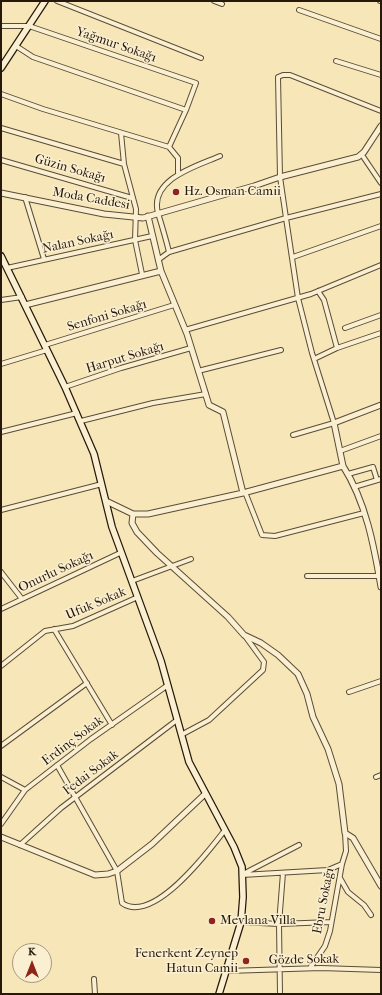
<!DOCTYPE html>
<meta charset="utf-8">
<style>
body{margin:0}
#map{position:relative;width:382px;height:995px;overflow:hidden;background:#f7e6b8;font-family:"IM FELL French Canon",serif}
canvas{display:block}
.frame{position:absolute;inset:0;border:2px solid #26180b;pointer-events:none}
.north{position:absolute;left:12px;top:943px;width:40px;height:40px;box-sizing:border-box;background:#faefd1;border:1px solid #a59982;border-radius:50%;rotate:0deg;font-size:11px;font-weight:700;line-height:16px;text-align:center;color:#26180b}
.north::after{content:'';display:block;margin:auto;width:14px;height:18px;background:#8f2418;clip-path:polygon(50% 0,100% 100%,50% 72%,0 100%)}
</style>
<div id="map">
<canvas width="382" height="995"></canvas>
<div class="frame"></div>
<div class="north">K</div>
</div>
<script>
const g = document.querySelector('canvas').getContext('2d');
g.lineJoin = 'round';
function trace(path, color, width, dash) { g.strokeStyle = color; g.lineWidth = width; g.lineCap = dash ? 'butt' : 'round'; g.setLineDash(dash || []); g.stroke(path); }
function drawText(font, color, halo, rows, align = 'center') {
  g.font = font + ' "IM FELL French Canon",serif'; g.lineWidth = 3; g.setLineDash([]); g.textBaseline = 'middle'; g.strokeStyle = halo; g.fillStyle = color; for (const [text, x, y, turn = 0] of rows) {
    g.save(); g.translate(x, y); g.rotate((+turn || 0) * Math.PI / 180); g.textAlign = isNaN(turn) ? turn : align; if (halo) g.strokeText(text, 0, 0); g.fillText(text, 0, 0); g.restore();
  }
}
const minor = new Path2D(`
 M57,1L201,58
 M214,1L222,4
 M380,1H381
 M299,10L381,39
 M1,26H29L196,83L186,110
 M336,61L381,75
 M1,94L43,109L169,147L186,110L33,57L16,46
 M1,128L124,164
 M121,133L124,164L136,209L135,240L142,274
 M169,147L178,158V173
 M362,155L381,183
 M1,160L132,198
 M25,197L44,259
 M169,252C166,239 162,226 158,213C149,179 197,166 220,156
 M293,257L381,226
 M158,260L169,252L286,218L280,177L278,77L283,75H290L381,111
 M7,268L152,236
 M318,291L324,300L337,348
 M1,300L22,297
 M345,328L381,315
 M185,330L311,294L381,265
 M45,345L174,305
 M314,359L337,348L381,333
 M1,364L47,350
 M198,371L281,350
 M65,387L121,368L191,348
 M81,421L153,403L206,394
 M1,432L77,413
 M293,435L334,423L312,353L298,298L286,218L381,194
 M340,451L381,436
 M348,474L373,467L377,480
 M354,487L381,479
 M245,492L262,535L275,536L364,513
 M1,510L102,484
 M1,572L22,599
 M307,576H381
 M132,581L191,559
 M1,609L120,553
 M54,629L112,725
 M1,666L45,631L73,626L138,597
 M349,692L381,681
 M181,735L209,720L263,670L264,662L245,636
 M1,746L87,683
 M57,765L117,871L122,903C153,925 208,852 225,830
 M1,777L25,790
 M376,777L381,775
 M1,824L25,790L91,739L168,685
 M20,845L61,808L177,720
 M245,873L299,845
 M242,875L328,870L342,864
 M340,878L348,892L364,905L371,915
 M241,922L279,924L331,922
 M310,968L325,946L330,931L342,864L346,851L345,833
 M227,971L321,968L381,970
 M94,979L95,994
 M280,994L279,924L283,873`);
const tertiary = new Path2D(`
 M1,193L104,214L143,218L254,186L280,177L358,157L364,152L381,126
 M161,271L187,334L209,405L223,412L243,493
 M25,305L161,271L148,216
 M343,466C366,502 374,546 381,587
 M106,501L133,514H148L243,493L343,466L334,423L381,405
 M133,514L132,523L137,532L157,553L228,617L244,635L261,643L278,655L298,674L307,694L313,717L328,749L339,784L345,833L353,838L381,886
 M1,837L95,875L108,874L117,871L152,844L205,794`);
const secondary = new Path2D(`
 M1,68L45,1
 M1,256L65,387L94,454L112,527L161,661L189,762L234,847L242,867L243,897L241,922L219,994`);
trace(minor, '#5a4c36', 6);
trace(tertiary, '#5a4c36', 7);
trace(secondary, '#26180b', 8);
trace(minor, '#faefd1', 4);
trace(tertiary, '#faefd1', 5);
trace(secondary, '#faefd1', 5.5);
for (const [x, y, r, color] of [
 [176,192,4,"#8f2418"],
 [212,921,4,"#8f2418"],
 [246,961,4,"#8f2418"]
]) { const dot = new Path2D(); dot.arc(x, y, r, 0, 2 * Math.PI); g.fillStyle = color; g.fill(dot); trace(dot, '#faefd1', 1.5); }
drawText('13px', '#26180b', '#faefd1', [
 ["Yağmur Sokağı",116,45,19],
 ["Güzin Sokağı",70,169,16],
 ["Moda Caddesi",91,199,10],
 ["Nalan Sokağı",78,242,-12],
 ["Senfoni Sokağı",107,316,-17],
 ["Harput Sokağı",125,358,-17],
 ["Onurlu Sokağı",56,572,-25],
 ["Ufuk Sokak",96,604,-23],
 ["Erdinç Sokak",73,741,-37],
 ["Fedai Sokak",91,773,-37],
 ["Ebru Sokağı",324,901,-79],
 ["Gözde Sokak",304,960,-1]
]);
drawText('13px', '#26180b', '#faefd1', [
 ["Hz. Osman Camii",184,192],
 ["Mevlana Villa",220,921],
 ["Fenerkent Zeynep",238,954,"right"],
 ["Hatun Camii",238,969,"right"]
], 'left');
</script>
